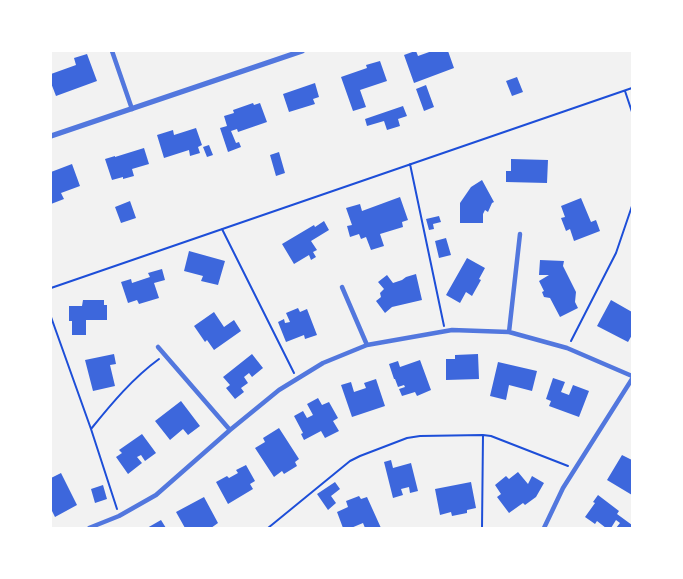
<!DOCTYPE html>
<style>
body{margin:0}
#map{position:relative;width:683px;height:579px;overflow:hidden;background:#f2f2f2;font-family:"Noto Sans",sans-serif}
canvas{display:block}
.frame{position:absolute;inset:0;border:52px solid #fff;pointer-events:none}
</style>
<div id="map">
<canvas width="683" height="579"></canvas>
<div class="frame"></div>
</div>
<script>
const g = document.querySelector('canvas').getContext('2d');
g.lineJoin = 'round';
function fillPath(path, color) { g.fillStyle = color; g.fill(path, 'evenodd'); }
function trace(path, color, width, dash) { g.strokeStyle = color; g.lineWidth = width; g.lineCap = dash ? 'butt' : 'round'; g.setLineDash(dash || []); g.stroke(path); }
fillPath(new Path2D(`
 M415,51H416L418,56L432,51H448L454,68L414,83L404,55Z
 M87,54L97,81L56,96L51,83V74L76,65L74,58Z
 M380,61L387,81L360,90L366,107L353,111L341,77L367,68L366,65Z
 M517,77L523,92L512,96L506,81Z
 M315,83L319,97L313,99L315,104L289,112L283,94Z
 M426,85L434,107L424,111L416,89Z
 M253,103L254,105L260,103L267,122L238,132L237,129L231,131L236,143L239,142L241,147L228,152L220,128L227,126L224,116L234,113L233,110Z
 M403,106L407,116L398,119L400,126L387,130L384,121L367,126L365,119Z
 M196,128L202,145L198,147L200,153L190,156L189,150L164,158L157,135L173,130L174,135Z
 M209,145L213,155L207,157L203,147Z
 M144,148L149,164L132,169L134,176L123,179V177L112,180L105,159L115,156V157Z
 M279,152L285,173L276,176L270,155Z
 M511,159L548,160L547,183L506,182V171H511Z
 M72,164L80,186L61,193L64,199L51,204V172Z
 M482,180L494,202L492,203L488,212L485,210L483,214V223H460V203L471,187Z
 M400,197L408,220L402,222L403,227L380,234L384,246L371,250L366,237L361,239L359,234L350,237L347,226L352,225L346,208L360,204L362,211Z
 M581,198L591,222L596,220L600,231L574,241L570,229L566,231L561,218L565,217L561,206Z
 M130,201L136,218L121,223L115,207Z
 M439,216L441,222L433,224L434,229L429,230L426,219Z
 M324,221L329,230L311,241L317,250L313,252L316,257L311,260L309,255L294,264L282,244L314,225L315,227Z
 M446,238L451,255L439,258L435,241Z
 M189,251L225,261L218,285L201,281L203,276L184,271Z
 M467,258L485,268L479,279L481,280L472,296L466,292L460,303L446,295Z
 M540,260L564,261L563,266L576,292L575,302L578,308L560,317L550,298L544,297L542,292L544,291L539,281L549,275H539Z
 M162,269L165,280L154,283L159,298L139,304L137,300L128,303L121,282L131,279L132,283L150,277L148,273Z
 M416,274L422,300L392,307L385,313L376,301L381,297L380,293L384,289L378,282L387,275L393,283L402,280L406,277Z
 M83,300H104V305H107V320H86V335H72V321H69V306H82Z
 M611,300L632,312V335L628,342L597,326Z
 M298,308L300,312L307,309L317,335L305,339L304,335L286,342L278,322L284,319L285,323L290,322L286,313Z
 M214,312L224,327L234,320L241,331L214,350L207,340L205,342L194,326Z
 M114,354L116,364L110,365L115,386L93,391L85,360Z
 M252,354L263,368L252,377L249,373L244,377L248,383L241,388L244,392L235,399L226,388L230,385L223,377Z
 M478,354L479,379L446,380V359H455V355Z
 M420,360L431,390L417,396L415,392L402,396L399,389L405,387L404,385L398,387L395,379H394L389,364L398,361L400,367Z
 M498,362L537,371L532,391L509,385L506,400L490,396Z
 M553,378L565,382L561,392L569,395L573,385L589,391L579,417L549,406L551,401L546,399Z
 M376,379L385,406L352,417L341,385L351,382L354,392L366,388L364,383Z
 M318,398L322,405L329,402L338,418L333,421L339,431L325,438L321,431L304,440L301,434L303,433L294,416L303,411L307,418L313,415L307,404Z
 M181,401L200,426L188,435L183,429L170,440L155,421Z
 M279,428L299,459L295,462L297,466L284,474L282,471L274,477L255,448L265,442L263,438Z
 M142,434L156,453L145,461L141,455L137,457L142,463L128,474L116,457L122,453L119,450Z
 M622,455L632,460V495L607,480Z
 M391,460L393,468L411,463L418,491L410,493L409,487L401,489L403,495L393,498L384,462Z
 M246,465L255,481L250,484L253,489L228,504L216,482L227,476L229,478L238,473L236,470Z
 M518,472L528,484L532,476L544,483L536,497L525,505L523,503L509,513L497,497L501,494L495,485L506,476L509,479Z
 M61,473L77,505L55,517L51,509V478Z
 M335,482L340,489L331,496L336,503L328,510L317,494Z
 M471,482L476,508L467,510V513L452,516L451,512L440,515L435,489Z
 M103,485L107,499L95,503L91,489Z
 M598,495L619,511L617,514L632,525V528H616L620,523L616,520L611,528H606L597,521L595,524L585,517L595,503L593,502Z
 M359,496L361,499L367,497L381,528H365L363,523L351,528H343L337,512L348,507L346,501Z
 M204,497L218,523L211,528H185L176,512Z
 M161,520L166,528H147Z`), '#3d67dc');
trace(new Path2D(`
 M625,91L632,112
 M410,164L444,326
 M222,229L294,373
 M51,288L632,88
 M51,317L91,429L117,509
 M571,341L616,253L632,206
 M91,429C112,403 133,378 159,359
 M268,528L350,461L360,456L407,438L420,436L483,435L491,436L568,466
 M482,528L483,435`), '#1d4ed8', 2);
trace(new Path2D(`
 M112,51L132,109
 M342,287L367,345
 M509,332L520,234
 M158,347L230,430
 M89,528L119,516L156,495L230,430L279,390L323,363L367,345L452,330L509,332L567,348L632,376
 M544,528L563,488L632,379`), '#5277de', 4.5);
trace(new Path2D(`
 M51,136L302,51`), '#5277de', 5.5);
</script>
